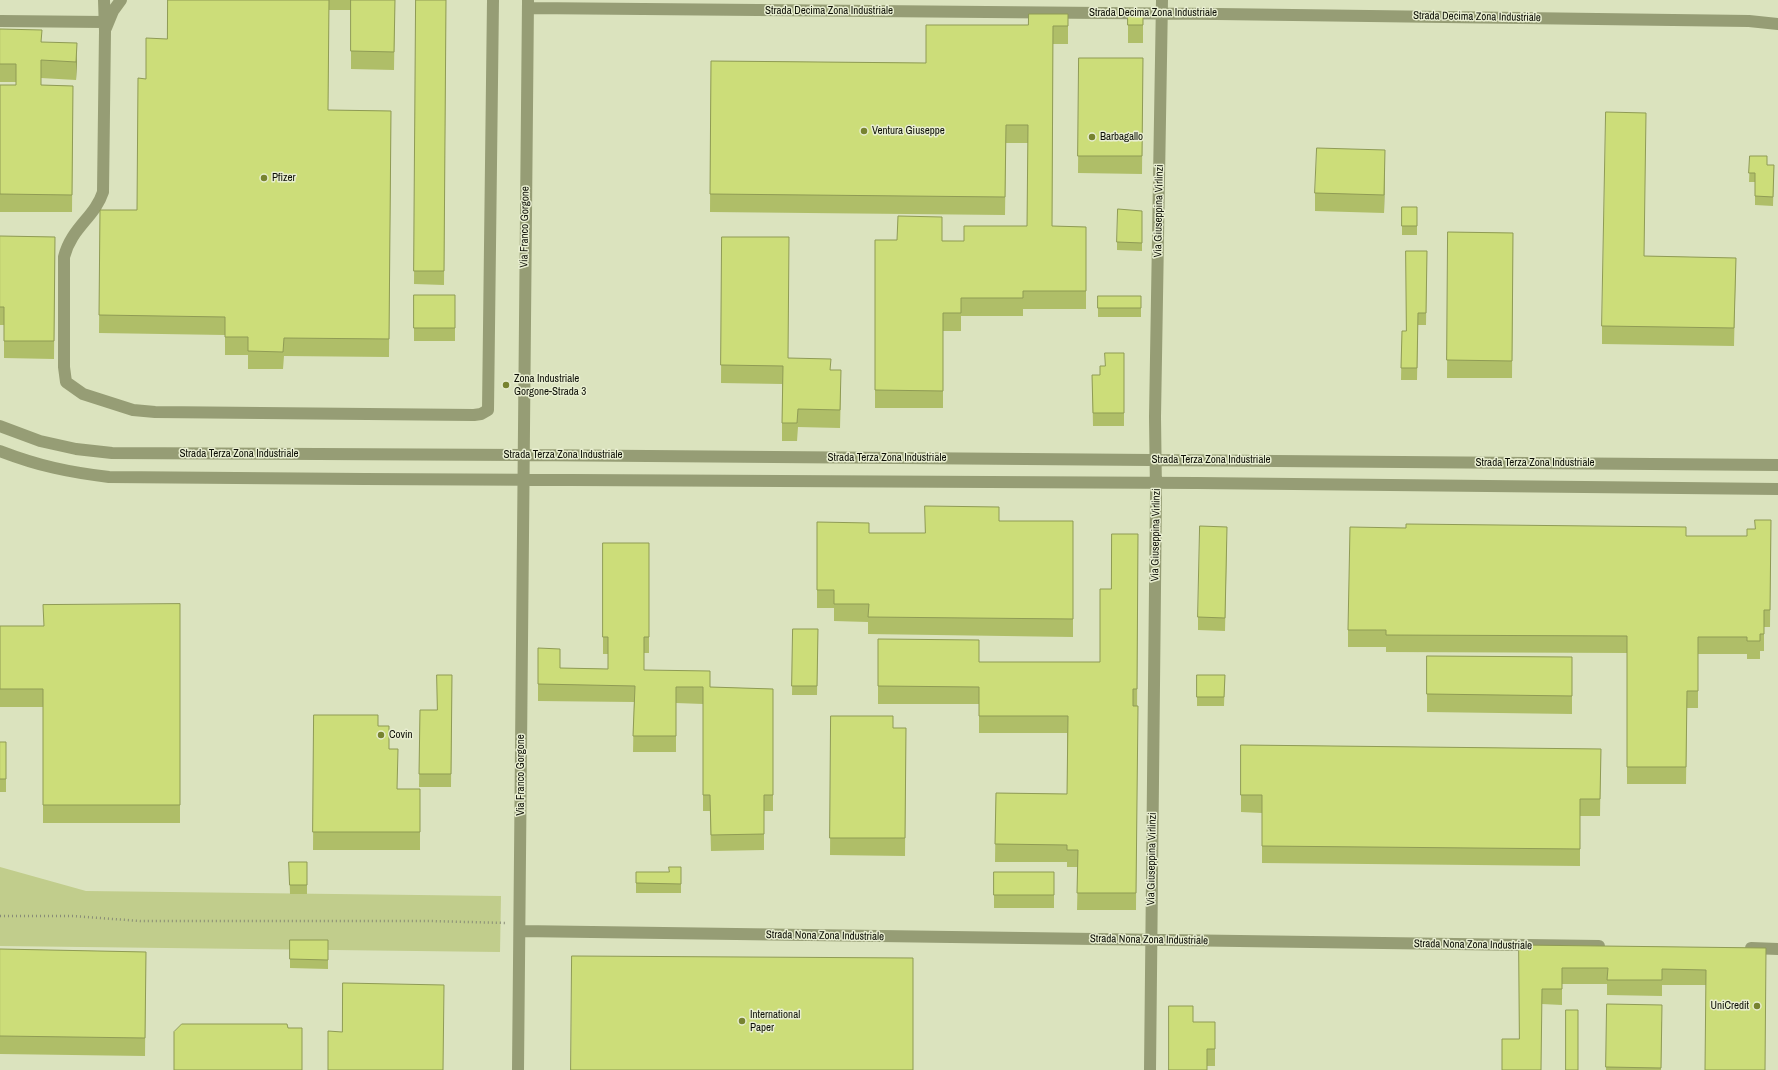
<!DOCTYPE html>
<style>
body{margin:0}
canvas{display:block;background:#e8eed0}
</style>
<canvas width="1778" height="1070"></canvas>
<script>
const g = document.querySelector('canvas').getContext('2d');
g.lineJoin = 'round';
function fillPath(path, color) { g.fillStyle = color; g.fill(path, 'evenodd'); }
function trace(path, color, width, dash) { g.strokeStyle = color; g.lineWidth = width; g.lineCap = dash ? 'butt' : 'round'; g.setLineDash(dash || []); g.stroke(path); }
function drawText(font, color, halo, rows, align = 'center') {
  g.font = font + ' "Archivo Narrow",sans-serif'; g.lineWidth = 3; g.setLineDash([]); g.textBaseline = 'middle'; g.strokeStyle = halo; g.fillStyle = color; for (const [text, x, y, turn = 0] of rows) {
    g.save(); g.translate(x, y); g.rotate((+turn || 0) * Math.PI / 180); g.textAlign = isNaN(turn) ? turn : align; if (halo) g.strokeText(text, 0, 0); g.fillText(text, 0, 0); g.restore();
  }
}
fillPath(new Path2D(`
 M0,0H1778V1070H0Z`), '#dbe3be');
fillPath(new Path2D(`
 M0,867L86,891L501,896L500,952L0,946Z`), '#c1cd8c');
trace(new Path2D(`
 M0,916H73L140,921H430L507,923`), '#888c77', 2.5, [1, 3]);
trace(new Path2D(`
 M104,0L105,31L103,192C95,217 71,228 64,257V367L66,382L83,394L133,410L155,412L474,415L481,414L488,410L493,0
 M528,8L1217,14L1749,21L1778,24
 M0,21L104,22
 M106,28L113,11L121,0
 M0,426L40,441L76,449L112,453L523,455L1778,465
 M0,451C39,466 68,472 109,477L364,479L1197,483L1778,489
 M520,931L1599,946
 M1751,948L1778,949
 M518,1070L528,1
 M1150,1070L1156,492L1155,417L1162,0`), '#969d75', 12);
fillPath(new Path2D(`
 M168,0H395L394,70L351,69V10H329L328,110L391,111L389,357L284,356L283,369H248V355H225V335L99,333L100,210H137L146,79L167,39Z
 M416,0H446L444,285L414,284Z
 M1068,14V44H1053L1052,226L1086,227V309H1023V316H961V331H943V408H875V240L964,241L1027,226L1028,143H1006L1005,215L710,212L711,61L926,63L1028,25Z
 M1128,14L1143,15V43H1128Z
 M0,29L42,42L77,61L76,80L41,78V85L73,86L72,212H0V85H16V82H0Z
 M1079,58H1143L1142,174L1078,173Z
 M1750,156L1767,165H1774L1773,206L1755,205V182H1749Z
 M1385,168L1384,213L1315,211V193Z
 M1402,207H1417V235H1402Z
 M1142,211V251L1117,250V242Z
 M1448,232L1513,233L1512,378H1447Z
 M0,236L55,237L54,359L4,358V325H0Z
 M722,237L788,358L831,370L841,388L840,428L798,427L797,441H782V384L721,383Z
 M1427,251L1426,325H1418L1417,380H1401L1402,331H1406Z
 M1644,256L1736,258L1734,346L1602,344V326Z
 M414,295H455V341H414Z
 M1098,296H1141V317H1098Z
 M1124,353V426H1093L1092,375H1100L1105,366Z
 M1771,520L1770,627H1764V651H1760V659H1747V654H1698V708H1687L1686,784H1627V653L1386,652V647H1348V630L1686,536H1747L1755,529Z
 M999,521H1073V637L868,634V622L834,621V608H817V522L869,533H925Z
 M1138,534L1136,910H1077L1078,867H1067V862H995L996,793L1067,794V733H979V704H878V639L979,662H1100L1111,589Z
 M1227,540L1225,631L1198,630V617Z
 M603,543H649V653H644V670L710,687L773,689V811H764V850L711,851L710,811H703V704L676,703V752H633L634,702L538,701V684L560,668L608,669V654H603Z
 M180,604V823H43V707H0V626H43Z
 M793,629H818L817,695H792Z
 M1427,656L1572,657V714L1427,712Z
 M452,675L451,787H419L420,710H437Z
 M1197,675H1225L1224,706H1197Z
 M314,715L378,726L389,749L397,789H420V850H313Z
 M831,716L893,728H906L905,856L830,855Z
 M0,742H6V792H0Z
 M1241,745L1601,749L1600,816H1580V866L1262,863V813L1241,812Z
 M289,862H307V894H290Z
 M681,867V893H636V872H669Z
 M994,872H1054V908H994Z
 M290,940H328V969L290,968Z
 M1519,945L1766,948L1706,985H1662V996L1607,995V984H1562V1005L1542,1004L1519,1039Z
 M0,949L146,952L145,1056L0,1054Z
 M1607,1004L1662,1022L1661,1070H1606Z
 M1193,1022H1215V1066H1207L1169,1070Z`), '#afbe68');
fillPath(new Path2D(`
 M77,43V61L76,80V62Z
 M1385,150V168L1384,213V195Z`), '#8f9b55');
const building = new Path2D(`
 M168,0H329L328,110L391,111L389,339L284,338L283,352L248,351V337H225V317L99,315L100,210H137L138,78L146,79V38L167,39Z
 M351,0H395L394,52L351,51Z
 M416,0H446L444,271H414Z
 M1029,14H1068V26H1053L1052,226L1086,227V291H1023V298H961V313H943V391L875,390V240H897L898,216L942,217V241H964V226H1027L1028,125H1006L1005,197L710,194L711,61L926,63V25H1028Z
 M1128,14L1143,15V25H1128Z
 M0,29L42,30L41,42L77,43L76,62L41,60V85L73,86L72,195L0,194V85H16V64H0Z
 M1079,58H1143L1142,156H1078Z
 M1606,112L1646,113L1644,256L1736,258L1734,328L1602,326Z
 M1317,148L1385,150L1384,195L1315,193Z
 M1750,156H1767V165H1774L1773,197L1755,196V173H1749Z
 M1402,207H1417V226H1402Z
 M1118,209L1142,211V243L1117,242Z
 M1448,232L1513,233L1512,361L1447,360Z
 M0,236L55,237L54,341H4V307H0Z
 M722,237H789L788,358L831,359L830,370H841L840,410L798,409L797,423H782L783,366L721,365Z
 M1406,251H1427L1426,313H1418L1417,368H1401L1402,331H1406Z
 M414,295H455V328H414Z
 M1098,296H1141V308H1098Z
 M1105,353H1124V413H1093L1092,375H1100V366H1105Z
 M925,506L999,507V521H1073V619L868,617L869,604H834V590H817V522L869,523V533H925Z
 M1755,520H1771L1770,610H1764V634H1760V641H1747V637H1698V691H1687L1686,767H1627V636L1386,635V630H1348L1350,527L1406,528V524L1686,527V536H1747V529H1755Z
 M1200,526L1227,527L1225,618L1198,617Z
 M1112,534H1138L1137,689H1133V706H1138L1136,893H1077L1078,850H1067V845L995,844L996,793L1067,794L1068,716H979V687L878,686V639L979,640V662H1100V589H1111Z
 M603,543H649V637H644V670L710,671V687L773,689V795H764V834L711,835L710,795H703V687H676V736H633L635,686L538,684V648L560,649V668L608,669V637H603Z
 M180,604V805H43V689H0V626H44L43,605Z
 M793,629H818L817,686H792Z
 M1427,656L1572,657V696L1427,694Z
 M437,675H452L451,774H419L420,710H437Z
 M1197,675H1225L1224,697H1197Z
 M314,715H378V726H389V749H398L397,789H420V832H313Z
 M831,716H893V728H906L905,838H830Z
 M0,742H6V779H0Z
 M1241,745L1601,749L1600,799H1580V849L1262,846V795H1241Z
 M289,862H307V885H290Z
 M669,867H681V884L636,883V872H669Z
 M994,872H1054V895H994Z
 M290,940H328V960L290,959Z
 M1519,945L1766,948L1765,1070H1705L1706,970L1662,969V980H1607L1608,968H1562V989H1542L1541,1070H1502V1039H1519Z
 M0,949L146,952L145,1038L0,1036Z
 M572,956L913,958V1070H571Z
 M343,983L444,985L443,1070H328V1031L342,1032Z
 M1607,1004L1662,1005L1661,1068L1606,1067Z
 M1169,1006H1193V1022H1215V1049H1207V1070H1169Z
 M1566,1010H1578V1070H1566Z
 M182,1024H287L288,1028H302V1070H174V1032Z`);
fillPath(building, '#ccdd79');
trace(building, '#8f9b55', 1);
for (const [x, y, r, color] of [
 [864,131,4,"#778330"],
 [1092,137,4,"#778330"],
 [264,178,4,"#778330"],
 [506,385,4,"#778330"],
 [381,735,4,"#778330"],
 [1757,1006,4,"#778330"],
 [742,1021,4,"#778330"]
]) { const dot = new Path2D(); dot.arc(x, y, r, 0, 2 * Math.PI); g.fillStyle = color; g.fill(dot); trace(dot, '#e8eed0', 1.5); }
drawText('11px', '#0d0f06', '#e8eed0', [
 ["Strada Decima Zona Industriale",829,11],
 ["Strada Decima Zona Industriale",1153,13],
 ["Strada Decima Zona Industriale",1477,17,1],
 ["Via Giuseppina Virlinzi",1159,211,-89],
 ["Via Franco Gorgone",525,227,-89],
 ["Strada Terza Zona Industriale",239,454],
 ["Strada Terza Zona Industriale",563,455],
 ["Strada Terza Zona Industriale",887,458],
 ["Strada Terza Zona Industriale",1211,460],
 ["Strada Terza Zona Industriale",1535,463],
 ["Via Giuseppina Virlinzi",1156,535,-89],
 ["Via Franco Gorgone",521,775,-90],
 ["Via Giuseppina Virlinzi",1152,859,-89],
 ["Strada Nona Zona Industriale",825,936,1],
 ["Strada Nona Zona Industriale",1149,940,1],
 ["Strada Nona Zona Industriale",1473,945,1]
]);
drawText('11px', '#0d0f06', '#e8eed0', [
 ["Ventura Giuseppe",872,131],
 ["Barbagallo",1100,137],
 ["Pfizer",272,178],
 ["Zona Industriale",514,379],
 ["Gorgone-Strada 3",514,392],
 ["Covin",389,735],
 ["UniCredit",1749,1006,"right"],
 ["International",750,1015],
 ["Paper",750,1028]
], 'left');
</script>
